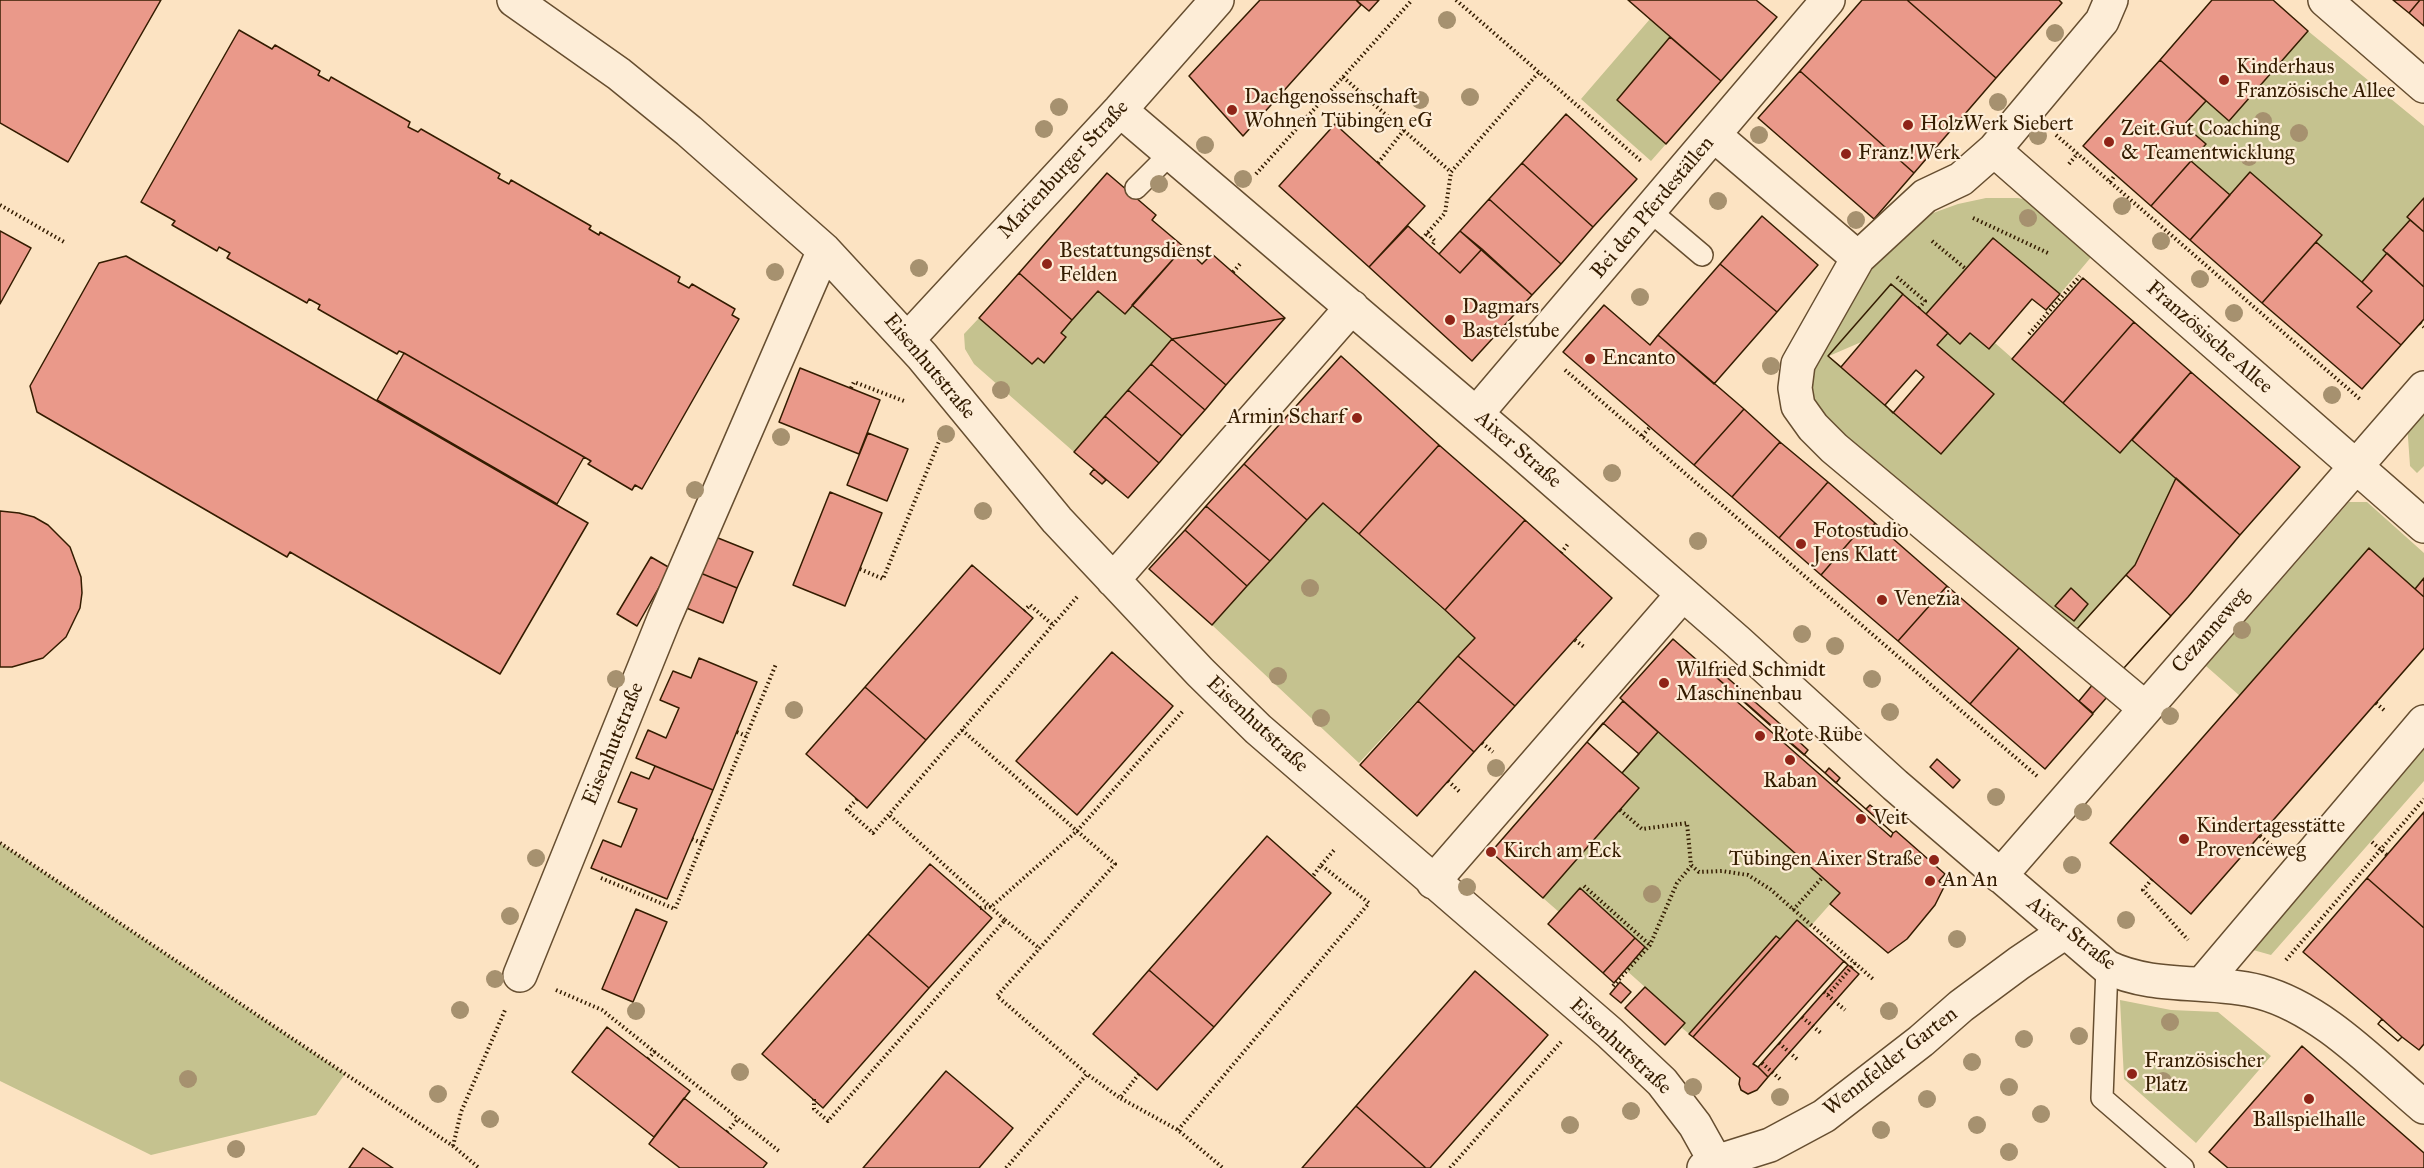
<!DOCTYPE html>
<meta charset="utf-8">
<style>
body{margin:0}
canvas{display:block;background:#fce3c2}
</style>
<canvas width="2424" height="1168"></canvas>
<script>
const g = document.querySelector('canvas').getContext('2d');
g.lineJoin = 'round';
function fillPath(path, color) { g.fillStyle = color; g.fill(path, 'evenodd'); }
function trace(path, color, width, dash) { g.strokeStyle = color; g.lineWidth = width; g.lineCap = dash ? 'butt' : 'round'; g.setLineDash(dash || []); g.stroke(path); }
function drawText(font, color, halo, rows, align = 'center') {
  g.font = font + ' "IM FELL Great Primer",serif'; g.lineWidth = 4.5; g.setLineDash([]); g.textBaseline = 'middle'; g.strokeStyle = halo; g.fillStyle = color; for (const [text, x, y, turn = 0] of rows) {
    g.save(); g.translate(x, y); g.rotate((+turn || 0) * Math.PI / 180); g.textAlign = isNaN(turn) ? turn : align; if (halo) g.strokeText(text, 0, 0); g.fillText(text, 0, 0); g.restore();
  }
}
fillPath(new Path2D(`
 M1650,19L1670,37L1618,100L1666,144L1651,161L1581,99Z
 M2308,31L2424,126V198L2408,217L2410,220L2383,250L2387,253L2362,282L2316,242L2322,234L2250,172L2230,195L2191,161L2184,125L2206,101L2230,121Z
 M1986,198H2018L2045,203L2103,243L2060,294L1992,238L1926,314L1829,356L1942,454L1993,394L1937,345L1948,333L1960,344L1970,333L1989,349L1995,343L2120,453L2132,440L2176,478L2135,565L2078,629L2123,669L1821,422L1798,364L1866,251L1933,213L1958,204Z
 M1098,291L1132,305L1172,339L1074,452L974,364L965,349L964,334L979,318L1032,364L1038,358L1044,363L1066,338L1061,333Z
 M2424,404V466L2417,473L2410,466L2407,423Z
 M2349,502H2367L2424,553V578L2415,589L2368,549L2240,696L2206,666Z
 M1323,503L1475,638L1359,763L1212,625Z
 M1658,732L1840,893L1808,929L1797,920L1693,1037L1682,1028L1685,1023L1626,970L1645,947L1635,938L1559,912L1543,898L1639,789L1622,773Z
 M2424,739V781L2271,955L2239,946Z
 M0,843L345,1074L316,1115L151,1155L0,1081Z
 M2120,1000L2171,1010L2218,1012L2271,1056L2196,1143L2124,1079Z`), '#c5c28f');
const building = new Path2D(`
 M0,0H161L68,162L0,123Z
 M1260,0H1356L1361,5L1243,136L1189,76Z
 M1356,0H1379L1369,11Z
 M1628,0H1756L1777,17L1721,81Z
 M1862,0H1907L1996,78L1914,173L1800,71Z
 M1907,0H2059L2062,3L1996,78Z
 M2212,0H2273L2308,31L2229,121L2160,60Z
 M2393,0H2420L2409,13Z
 M2420,0H2424V26L2409,13Z
 M239,30L272,49L275,45L320,71L318,75L329,81L331,77L410,122L408,127L418,132L421,129L500,174L498,178L509,184L511,180L591,226L589,229L599,235L600,232L680,277L678,282L689,288L692,284L735,309L732,315L739,319L642,489L635,485L632,490L588,464L591,461L404,353L399,351L397,354L318,309L320,305L309,299L307,303L227,258L230,253L219,247L217,251L172,225L175,221L141,202Z
 M1670,37L1721,81L1666,144L1617,100Z
 M2160,60L2206,101L2184,125L2206,144L2151,206L2083,146Z
 M1800,71L1914,173L1874,219L1758,118Z
 M1566,114L1637,179L1593,227L1522,163Z
 M1335,124L1425,206L1369,267L1279,186Z
 M2191,161L2230,195L2190,240L2151,206Z
 M1522,163L1593,227L1561,264L1489,199Z
 M2250,172L2322,235L2262,303L2190,240Z
 M1107,173L1156,215L1152,220L1184,247L1125,314L1098,291L1072,320L1019,273Z
 M2424,198V232L2407,217Z
 M1489,199L1561,264L1532,295L1460,231Z
 M1762,216L1818,265L1777,312L1720,264Z
 M2410,220L2424,232V287L2383,250Z
 M1408,226L1460,273L1482,249L1532,295L1472,361L1369,267Z
 M0,231L31,248L0,304Z
 M1460,231L1482,249L1460,273L1439,254Z
 M1993,238L2060,294L2046,310L2032,299L1989,349L1970,333L1960,344L1926,314Z
 M2316,242L2372,291L2357,307L2401,345L2362,389L2262,303Z
 M1184,247L1202,264L1212,254L1285,318L1172,339L1132,305Z
 M2387,253L2424,287V319L2401,345L2357,307L2372,291L2362,282Z
 M126,256L588,523L500,674L290,552L287,557L37,412L30,386L99,263Z
 M1720,264L1777,312L1714,384L1658,335Z
 M1019,273L1072,320L1061,333L1066,337L1044,363L1038,358L1032,364L979,318Z
 M2083,278L2134,322L2063,403L2012,359Z
 M1891,284L1948,333L1937,345L1994,394L1941,454L1828,356Z
 M1891,284L1903,294L1841,367L1828,356Z
 M1604,305L1650,345L1658,335L1744,409L1694,465L1563,352Z
 M1285,318L1226,385L1172,339Z
 M2134,322L2191,372L2120,453L2063,403Z
 M1172,339L1226,385L1205,410L1151,364Z
 M404,353L584,457L557,504L377,400Z
 M1341,356L1439,445L1359,534L1323,503L1307,520L1244,464Z
 M1151,364L1205,410L1182,436L1128,390Z
 M800,368L880,400L859,454L779,422Z
 M1916,370L1924,377L1893,413L1885,405Z
 M2191,372L2300,467L2240,535L2132,440Z
 M1128,390L1182,436L1159,463L1105,416Z
 M1744,409L1780,442L1732,497L1694,465Z
 M1105,416L1159,463L1128,498L1074,452Z
 M868,433L908,449L887,501L847,485Z
 M1780,442L1828,482L1779,538L1732,497Z
 M1439,445L1525,520L1445,610L1359,534Z
 M1244,464L1307,520L1270,561L1206,506Z
 M1094,469L1106,480L1102,484L1090,474Z
 M2176,478L2240,535L2188,597L2123,669L2077,629L2135,565Z
 M1828,482L1875,523L1864,537L1858,532L1821,575L1779,538Z
 M830,492L882,513L845,606L793,585Z
 M1206,506L1270,561L1247,586L1185,530Z
 M0,511L19,513L34,517L48,525L70,547L81,577L82,593L80,608L66,637L43,658L12,667H0Z
 M1525,520L1612,598L1515,706L1458,656L1475,638L1445,610Z
 M1875,523L1947,586L1898,641L1821,575L1858,532L1864,537Z
 M1185,530L1247,586L1212,625L1149,569Z
 M713,536L753,552L737,588L698,572Z
 M2369,548L2424,597V648L2191,914L2110,843Z
 M651,557L670,568L637,626L617,614Z
 M972,565L1033,618L926,740L865,687Z
 M698,572L737,588L723,623L684,607Z
 M2126,575L2171,616L2123,669L2077,629Z
 M2424,578V597L2415,589Z
 M1947,586L2019,648L1970,704L1898,641Z
 M2071,588L2088,604L2074,621L2055,606Z
 M1673,639L1893,833L1896,831L1945,874L1939,881L1944,887L1935,905L1907,939L1888,953L1830,904L1840,893L1620,698Z
 M2019,648L2093,714L2045,769L1970,704Z
 M1112,652L1173,706L1077,815L1016,761Z
 M1458,656L1515,706L1474,752L1418,701Z
 M699,658L757,682L713,790L636,758L648,730L666,738L679,708L660,700L673,671L691,678Z
 M1722,673L1795,737L1790,743L1717,678Z
 M2094,683L2108,696L2093,713L2079,701Z
 M865,687L926,740L867,808L806,754Z
 M1729,688L1893,833L1891,837L1726,692Z
 M1418,701L1474,752L1417,816L1360,765Z
 M1623,701L1658,732L1622,773L1587,742Z
 M1603,723L1639,754L1622,773L1587,742Z
 M1794,737L1808,750L1804,755L1790,743Z
 M1587,742L1639,788L1543,898L1491,852Z
 M1937,759L1960,780L1953,788L1930,767Z
 M655,766L713,790L667,899L591,868L603,840L621,847L637,809L618,802L631,772L649,779Z
 M1829,768L1840,778L1836,783L1825,773Z
 M1870,805L1880,813L1876,818L1866,809Z
 M2424,812V928L2367,878Z
 M1267,836L1331,893L1214,1027L1149,970Z
 M930,864L992,918L929,988L868,934Z
 M2367,878L2424,928V1044L2419,1050L2402,1037L2398,1041L2378,1024L2382,1019L2303,952Z
 M1580,888L1635,938L1603,973L1548,924Z
 M636,909L667,922L633,1002L602,989Z
 M1797,920L1848,965L1758,1067L1768,1077L1757,1090L1748,1094L1741,1090L1739,1084L1740,1078L1693,1037Z
 M868,934L929,988L823,1108L762,1054Z
 M1776,936L1780,939L1693,1037L1689,1034Z
 M1635,938L1645,947L1614,983L1603,973Z
 M1844,961L1848,965L1802,1017L1758,1067L1753,1064Z
 M1848,965L1859,974L1768,1077L1758,1067Z
 M1149,970L1214,1027L1157,1090L1093,1034Z
 M1475,971L1548,1035L1430,1168H1426L1356,1106Z
 M1620,982L1631,992L1621,1003L1610,994Z
 M1645,987L1685,1023L1665,1045L1625,1008Z
 M2382,1019L2402,1037L2398,1041L2378,1024Z
 M607,1027L690,1091L654,1137L572,1072Z
 M2302,1046L2424,1153V1168H2228L2209,1152Z
 M946,1071L1013,1128L979,1168H863Z
 M684,1098L767,1163L763,1168H680L649,1144Z
 M1356,1106L1426,1168H1302Z
 M363,1148L393,1168H349Z`);
fillPath(building, '#ea998a');
trace(building, '#341c00', 1.5);
const service = new Path2D(`
 M1136,188L1171,153
 M1650,211L1702,255
 M2107,967L2102,1098L2183,1168`);
const minor = new Path2D(`
 M514,0L619,74L689,131L824,250L922,356L1057,520L1200,672L1258,729L1610,1033L1662,1082L1695,1125L1719,1168
 M2111,0L2102,21L1994,150L1961,179L1925,196L1858,258L1798,364L1795,388L1798,406L1813,427L1834,448L2145,708
 M2325,0L2424,86
 M1120,110L1516,448L1738,642L1895,785L2107,967C2154,990 2210,979 2260,992C2323,1009 2375,1066 2424,1107
 M1714,135L1858,258
 M1994,150L2424,526
 M908,339L1120,110L1217,0
 M1476,414L1828,0
 M1113,580L1352,307
 M2000,876L2424,388
 M1433,882L1683,594
 M520,975L664,619L824,250
 M2203,983L2424,722
 M1704,1168L1716,1162L1770,1145L1824,1116L1921,1041L1961,1006L2019,963L2065,932`);
trace(service, '#664e30', 24);
trace(minor, '#664e30', 36);
trace(new Path2D(`
 M1456,0L1641,161
 M1343,77L1451,172L1539,72
 M2056,135L2361,400
 M1378,163L1404,130
 M2069,164L2078,153
 M1256,174L1412,0
 M2110,182L2115,175
 M0,205L66,243
 M1973,218L2050,254
 M1427,233L1435,241L1431,247
 M1422,239L1445,213L1451,172
 M1932,241L1966,269
 M1233,272L1240,264
 M1897,277L1925,301L1919,308
 M2420,323L2424,327
 M2029,334L2080,276
 M1565,370L2037,776
 M851,388L854,382L904,401
 M1642,436L1650,427
 M1561,553L1568,544
 M860,569L883,579L940,439
 M1024,611L1030,605L1053,625
 M1575,640L1584,647
 M2376,703L2384,710
 M962,730L1077,831L1183,711
 M737,732L746,736
 M1482,743L1493,752
 M1448,781L1461,793
 M857,799L847,810L873,833L1077,597
 M1620,810L1642,829L1687,823L1691,865L1699,872L1722,871L1748,875L1770,889L1873,979
 M2260,836L2271,845
 M692,839L702,843
 M2372,842L2387,855
 M0,843L453,1146L479,1168
 M1321,865L1335,849
 M601,878L675,909L776,664
 M2152,879L2143,890L2188,940
 M1584,886L1650,945
 M980,908L991,907L1077,831L1115,864L997,996L1087,1074
 M1793,910L1822,878
 M1005,920L1040,949
 M2286,960L2424,799
 M1613,986L1650,945L1677,883L1691,866
 M556,990L602,1010L780,1152
 M1824,992L1845,1010
 M1828,995L1855,963
 M1802,1017L1822,1034
 M1779,1043L1799,1061
 M648,1059L655,1051
 M1762,1063L1781,1080
 M1139,1074L1120,1098L1178,1130L1223,1168
 M814,1099V1109L828,1121L1005,920L889,815
 M1178,1130L1369,903L1321,865L1313,876
 M727,1132L738,1119
 M453,1146L461,1112L505,1010
 M1006,1168L1087,1074L1120,1098
 M1450,1168L1561,1042`), '#341c00', 4, [1.5, 3]);
trace(service, '#fdedd7', 21);
trace(minor, '#fdedd7', 33);
g.fillStyle = '#a6916f';
for (const [x, y] of [
 [1447,20],
 [2055,33],
 [1470,97],
 [1420,100],
 [1998,102],
 [1059,107],
 [2263,121],
 [1044,129],
 [2299,133],
 [1759,135],
 [2038,136],
 [1205,145],
 [2249,157],
 [1243,179],
 [1159,184],
 [1718,201],
 [2122,206],
 [2028,218],
 [1856,220],
 [2161,241],
 [919,268],
 [775,272],
 [2200,279],
 [1640,297],
 [2234,313],
 [1771,366],
 [1001,390],
 [2332,395],
 [946,434],
 [781,437],
 [1612,473],
 [695,490],
 [983,511],
 [1698,541],
 [1310,588],
 [2242,630],
 [1802,634],
 [1835,646],
 [1278,676],
 [616,679],
 [1872,679],
 [794,710],
 [1890,712],
 [2170,716],
 [1321,718],
 [1496,768],
 [1996,797],
 [2083,812],
 [536,858],
 [2072,865],
 [1467,887],
 [1652,894],
 [510,916],
 [2126,920],
 [1957,939],
 [495,979],
 [460,1010],
 [636,1011],
 [1889,1011],
 [2170,1022],
 [2079,1036],
 [2024,1039],
 [1972,1062],
 [740,1072],
 [188,1079],
 [2163,1081],
 [1693,1087],
 [2009,1087],
 [438,1094],
 [1780,1097],
 [1927,1099],
 [1631,1111],
 [2041,1114],
 [490,1119],
 [1570,1125],
 [1977,1125],
 [1881,1130],
 [236,1149],
 [2009,1152]
]) { g.beginPath(); g.arc(x, y, 9, 0, 2 * Math.PI); g.fill(); }
for (const [x, y, r, color] of [
 [2224,80,6,"#8f2418"],
 [1232,110,6,"#8f2418"],
 [1908,125,6,"#8f2418"],
 [2109,142,6,"#8f2418"],
 [1846,154,6,"#8f2418"],
 [1047,264,6,"#8f2418"],
 [1450,320,6,"#8f2418"],
 [1590,359,6,"#8f2418"],
 [1357,418,6,"#8f2418"],
 [1801,544,6,"#8f2418"],
 [1882,600,6,"#8f2418"],
 [1664,683,6,"#8f2418"],
 [1760,736,6,"#8f2418"],
 [1790,760,6,"#8f2418"],
 [1861,819,6,"#8f2418"],
 [2184,839,6,"#8f2418"],
 [1491,852,6,"#8f2418"],
 [1934,860,6,"#8f2418"],
 [1930,881,6,"#8f2418"],
 [2132,1074,6,"#8f2418"],
 [2309,1099,6,"#8f2418"]
]) { const dot = new Path2D(); dot.arc(x, y, r, 0, 2 * Math.PI); g.fillStyle = color; g.fill(dot); trace(dot, '#fdedd7', 2); }
drawText('21px', '#341c00', '#fdedd7', [
 ["Kinderhaus",2236,68],
 ["Französische Allee",2236,92],
 ["Dachgenossenschaft",1244,98],
 ["Wohnen Tübingen eG",1244,122],
 ["HolzWerk Siebert",1920,125],
 ["Zeit.Gut Coaching",2121,130],
 ["& Teamentwicklung",2121,154],
 ["Franz!Werk",1858,154],
 ["Bestattungsdienst",1059,252],
 ["Felden",1059,276],
 ["Dagmars",1462,308],
 ["Bastelstube",1462,332],
 ["Encanto",1602,359],
 ["Armin Scharf",1345,418,"right"],
 ["Fotostudio",1813,532],
 ["Jens Klatt",1813,556],
 ["Venezia",1894,600],
 ["Wilfried Schmidt",1676,671],
 ["Maschinenbau",1676,695],
 ["Rote Rübe",1772,736],
 ["Raban",1790,782,"center"],
 ["Veit",1873,819],
 ["Kindertagesstätte",2196,827],
 ["Provenceweg",2196,851],
 ["Kirch am Eck",1503,852],
 ["Tübingen Aixer Straße",1922,860,"right"],
 ["An An",1942,881],
 ["Französischer",2144,1062],
 ["Platz",2144,1086],
 ["Ballspielhalle",2309,1121,"center"]
], 'left');
drawText('21px', '#341c00', '#fdedd7', [
 ["Marienburger Straße",1064,170,-47],
 ["Bei den Pferdeställen",1653,208,-50],
 ["Französische Allee",2209,338,41],
 ["Eisenhutstraße",929,367,50],
 ["Aixer Straße",1518,450,41],
 ["Cezanneweg",2211,631,-49],
 ["Eisenhutstraße",1257,725,43],
 ["Eisenhutstraße",614,744,-68],
 ["Aixer Straße",2071,934,38],
 ["Eisenhutstraße",1620,1047,43],
 ["Wennfelder Garten",1891,1062,-38]
]);
</script>
